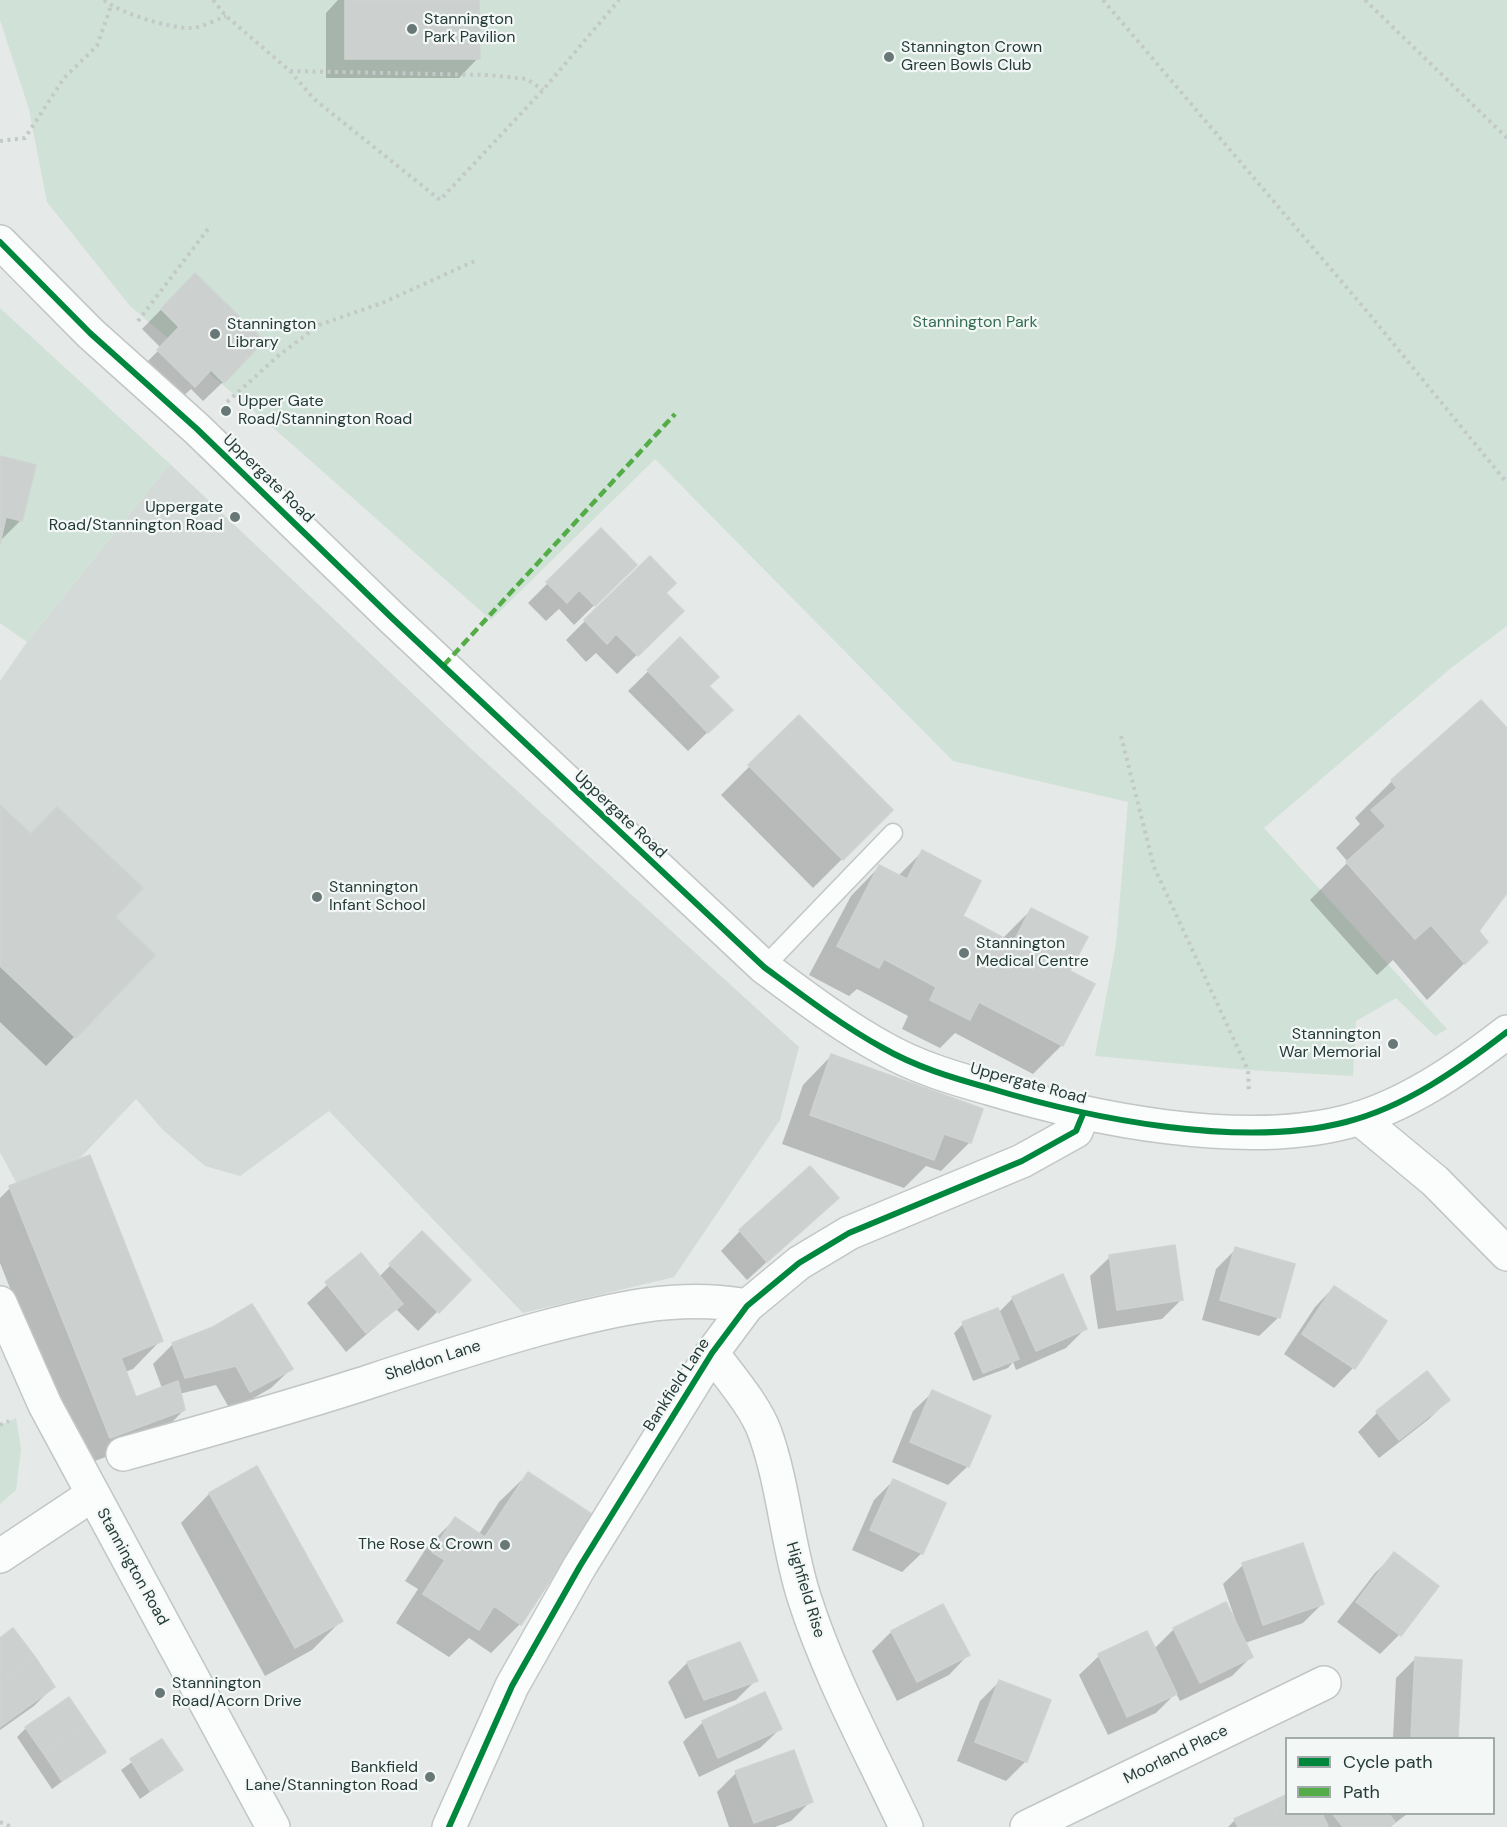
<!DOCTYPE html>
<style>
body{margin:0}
#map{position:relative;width:1507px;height:1827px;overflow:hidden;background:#e5e9e8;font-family:"DM Sans",sans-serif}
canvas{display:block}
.legend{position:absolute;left:1285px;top:1737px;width:210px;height:78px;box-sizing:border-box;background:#f3f8f6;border:2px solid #a1acaa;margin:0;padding:8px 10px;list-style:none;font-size:18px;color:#253b38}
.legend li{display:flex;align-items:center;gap:12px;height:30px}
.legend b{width:30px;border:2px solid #a1acaa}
</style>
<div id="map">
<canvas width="1507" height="1827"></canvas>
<ul class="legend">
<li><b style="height:8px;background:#00873e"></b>Cycle path</li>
<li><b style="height:8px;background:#53ac46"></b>Path</li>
</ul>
</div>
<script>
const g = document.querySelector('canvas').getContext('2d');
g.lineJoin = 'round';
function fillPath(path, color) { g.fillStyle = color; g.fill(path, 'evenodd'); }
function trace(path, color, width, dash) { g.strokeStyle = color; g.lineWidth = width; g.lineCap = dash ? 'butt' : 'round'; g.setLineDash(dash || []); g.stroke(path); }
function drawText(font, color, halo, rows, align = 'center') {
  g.font = font + ' "DM Sans",sans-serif'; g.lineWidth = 4.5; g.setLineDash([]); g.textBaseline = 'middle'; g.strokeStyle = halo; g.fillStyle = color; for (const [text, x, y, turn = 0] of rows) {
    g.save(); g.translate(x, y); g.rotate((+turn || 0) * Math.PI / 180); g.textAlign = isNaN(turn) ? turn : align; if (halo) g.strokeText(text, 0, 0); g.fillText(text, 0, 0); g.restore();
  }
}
fillPath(new Path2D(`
 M170,464L469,747L799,1047L780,1120L674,1277L523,1313L329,1111L240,1176L205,1166L163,1130L136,1099L81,1157L18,1186L0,1152V681L27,642Z`), '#d3dad8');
fillPath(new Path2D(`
 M0,0H1507V626L1451,668L1264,828L1447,1029L1435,1036L1396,998L1356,1021L1353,1076L1248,1070L1095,1056L1116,944L1128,802L953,761L655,459L491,620L269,424L130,306L47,202L29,109L0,20Z
 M0,308L170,464L27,642L0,623V544L6,517L22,521L36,465L0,456Z
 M16,1418L21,1449L16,1490L0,1504V1425Z`), '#d0e1d8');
fillPath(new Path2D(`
 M338,0H478V58L459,78H326V13Z
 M195,275L223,382L203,401L191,389L174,405L139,370L161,348L142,329Z
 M0,457L20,521L0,541Z
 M601,530L635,565L574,625L559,609L546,621L528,603Z
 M664,593L662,631L617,674L596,653L586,662L566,640L585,621Z
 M680,640L707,687L711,729L688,751L628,691Z
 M799,717L891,810L813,888L721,795Z
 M1507,730V892L1477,931L1486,942L1427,1000L1393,960L1377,975L1310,900L1348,862L1336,848L1360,824L1355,818L1392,781Z
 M0,807L153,955L46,1066L0,1022Z
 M922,852L961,917L1002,939L1032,909L1068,972L1062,1045L1033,1074L955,1033L940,1048L902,1029L908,1016L857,989L849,996L809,975L851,896L879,867L898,876Z
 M831,1056L970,1142L941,1171L926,1166L904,1188L782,1144L803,1085Z
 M10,1188L161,1340L133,1369L125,1372L136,1399L162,1388L153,1364L173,1344L213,1329L291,1369L271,1388L231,1411L216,1385L179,1394L184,1410L155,1439L81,1466L0,1263V1198Z
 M837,1198L747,1280L721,1251L740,1231Z
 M422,1233L469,1280L418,1331L396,1309L346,1352L307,1303L361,1255L379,1277Z
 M1236,1249L1279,1317L1259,1336L1202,1320L1216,1269Z
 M1110,1257L1182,1299L1162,1319L1098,1329L1090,1276Z
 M1334,1287L1385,1322L1353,1368L1334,1388L1284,1354L1315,1307Z
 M1013,1298L1085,1329L1066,1348L1016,1370L1013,1362L1008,1368L973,1381L954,1333L963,1324L999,1312Z
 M933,1392L968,1466L948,1485L892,1462L913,1411Z
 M1448,1400L1429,1419L1379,1458L1358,1432L1377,1413Z
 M256,1468L341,1621L312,1650L265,1676L181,1523L209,1494Z
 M528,1474L520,1624L491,1653L469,1638L449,1657L396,1623L418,1589L405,1581L427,1547L455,1519L479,1534L499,1502Z
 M893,1481L922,1553L902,1572L852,1550L874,1500Z
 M1395,1554L1437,1586L1399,1635L1380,1654L1337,1622L1375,1573Z
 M1243,1565L1322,1604L1303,1623L1245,1643L1251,1657L1232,1676L1180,1701L1176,1693L1156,1713L1108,1735L1079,1675L1099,1656L1154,1649L1174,1629L1235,1619L1223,1584Z
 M943,1606L968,1655L949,1675L897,1701L872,1651L891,1632Z
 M0,1640L53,1687L34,1706L0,1730Z
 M739,1644L756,1680L736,1700L685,1719L668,1682L687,1663Z
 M1415,1659L1461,1661L1457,1738H1393L1396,1678Z
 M999,1682L1026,1761L1006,1781L957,1761L980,1701Z
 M764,1694L780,1729L760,1748L699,1777L683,1742L702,1723Z
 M26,1728L104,1751L52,1789L17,1737Z
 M161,1741L181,1770L140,1799L121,1770Z
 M736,1773L811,1801L791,1821L775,1827H729L717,1792Z
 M1286,1796V1814H1320L1322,1817L1325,1814H1407L1390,1827H1228L1235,1820Z`), '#0003');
const building = new Path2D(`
 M345,0H479L480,59H345Z
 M195,273L264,341L224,383L211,370L195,387L157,350L179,327L161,309Z
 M0,456L36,465L22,521L6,517L0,544Z
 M601,528L637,565L595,606L579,590L567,603L546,582Z
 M650,556L676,583L666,593L684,611L638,656L616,634L607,644L584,620Z
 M680,637L719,677L709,686L733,710L708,733L647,670Z
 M1481,700L1507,728V893L1479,931L1488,942L1465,964L1431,925L1415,939L1346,862L1386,826L1371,810L1397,788L1391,780Z
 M799,715L893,810L843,860L748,765Z
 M0,805L31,834L57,807L143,888L115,917L155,955L76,1038L0,966Z
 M922,850L981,881L963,916L1013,943L1031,908L1088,937L1070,971L1095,984L1063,1046L979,1002L970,1020L930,1000L936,987L884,959L879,968L837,946L879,865L907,879Z
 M831,1054L983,1109L971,1143L944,1134L934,1160L810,1115Z
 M90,1155L163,1341L121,1358L136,1397L178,1381L185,1410L110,1438L9,1186Z
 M810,1166L839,1198L767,1262L739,1230Z
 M422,1231L471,1280L439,1313L389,1264Z
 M1175,1245L1183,1300L1117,1310L1109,1255Z
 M1235,1247L1295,1264L1280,1318L1220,1300Z
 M361,1253L403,1304L366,1333L325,1282Z
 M1063,1274L1087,1329L1036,1351L1012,1297Z
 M1334,1286L1387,1321L1355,1369L1302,1334Z
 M252,1304L293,1369L250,1392L236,1366L185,1378L172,1343L213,1327Z
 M998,1308L1019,1359L983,1373L962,1322Z
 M1427,1371L1450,1400L1399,1440L1376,1411Z
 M932,1390L991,1416L969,1467L910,1442Z
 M257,1466L343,1621L295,1648L209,1493Z
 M528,1472L593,1515L521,1625L494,1606L479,1630L423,1594L445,1560L432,1552L455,1517L485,1537Z
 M893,1479L946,1503L923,1554L870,1530Z
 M1303,1543L1324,1604L1263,1625L1242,1563Z
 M1394,1552L1439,1586L1401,1636L1356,1602Z
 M1226,1602L1253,1657L1200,1683L1173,1628Z
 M943,1604L970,1655L917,1682L891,1631Z
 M13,1628L35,1657L0,1682V1638Z
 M1147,1631L1177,1694L1127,1717L1098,1654Z
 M740,1642L758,1681L704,1700L687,1662Z
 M35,1657L55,1687L0,1727V1682Z
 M1415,1657L1462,1660L1458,1738H1411Z
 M999,1680L1051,1700L1027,1762L975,1742Z
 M765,1692L782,1729L718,1758L702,1721Z
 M69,1697L87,1724L44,1754L25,1727Z
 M87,1724L106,1752L62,1781L44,1754Z
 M162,1739L183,1770L150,1791L130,1759Z
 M794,1750L813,1802L754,1823L735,1771Z
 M1286,1795V1814H1322L1328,1826L1283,1827L1271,1802Z
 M1271,1802L1283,1827H1238L1234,1819Z
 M1333,1814H1389L1395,1822L1388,1827H1343Z`);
fillPath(building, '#ccd1cf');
trace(building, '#ced2d1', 1.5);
const lane = new Path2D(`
 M764,967L893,833`);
const street = new Path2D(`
 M0,242L90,333L197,429L391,617L764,967C802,995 841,1025 883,1048C916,1067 953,1078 989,1088C1091,1119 1241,1149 1346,1122C1405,1107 1459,1069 1507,1032
 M1359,1118L1435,1181L1507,1254
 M712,1353C729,1376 756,1407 765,1433C784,1486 787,1544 804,1597C829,1676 871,1752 906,1827
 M123,1454C202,1432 281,1410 359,1385C420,1365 480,1345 542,1328C610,1310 677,1293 747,1306
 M0,1556L92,1495
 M449,1827L512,1686L580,1566L712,1353L747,1306L799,1263L849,1233L1022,1161L1076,1131L1083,1114
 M1027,1827L1324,1683`);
const secondary = new Path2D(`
 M0,1303L45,1405L273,1827`);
trace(lane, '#c2c6c5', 21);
trace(street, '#c2c6c5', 36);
trace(secondary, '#c1c7c5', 36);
trace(new Path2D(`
 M104,0C119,13 169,28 190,28C201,28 215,20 226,16
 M213,0L226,16L290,71L314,99L440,200L543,90L619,0
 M1103,0L1370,315L1507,483
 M1365,0L1507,138
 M290,71L487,75L527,79L543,90
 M0,141L25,138L64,78L97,46L111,6
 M138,321L208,229
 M227,402L278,356L319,325L382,303L477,260
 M1121,736L1154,867L1248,1070L1249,1093
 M0,1425L9,1421
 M0,1822L12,1827`), '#c2c9c8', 4, [3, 4.5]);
trace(lane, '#fbfcfc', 18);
trace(street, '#fbfcfc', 33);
trace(secondary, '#fbfcfc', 33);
trace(new Path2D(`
 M444,665L675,414`), '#53ac46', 4.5, [9, 4.5]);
trace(new Path2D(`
 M0,242L90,333L197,429L391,617L764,967C802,995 841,1025 883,1048C916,1067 953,1078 989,1088C1091,1119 1241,1149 1346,1122C1405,1107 1459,1069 1507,1032
 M449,1827L512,1686L580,1566L712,1353L747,1306L799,1263L849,1233L1022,1161L1076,1131L1083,1114`), '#00873e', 6);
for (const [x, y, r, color] of [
 [412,29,6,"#687876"],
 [889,57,6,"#687876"],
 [215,334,6,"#687876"],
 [226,411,6,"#687876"],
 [235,517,6,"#687876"],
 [317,897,6,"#687876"],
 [964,953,6,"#687876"],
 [1393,1044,6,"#687876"],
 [505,1545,6,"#687876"],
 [160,1693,6,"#687876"],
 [430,1777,6,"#687876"]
]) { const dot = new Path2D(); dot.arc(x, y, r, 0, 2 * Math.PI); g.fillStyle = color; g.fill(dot); trace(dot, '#f3f8f6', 2); }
drawText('16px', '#253b38', '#f3f8f6', [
 ["Stannington",424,20],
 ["Park Pavilion",424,38],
 ["Stannington Crown",901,48],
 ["Green Bowls Club",901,66],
 ["Stannington",227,325],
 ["Library",227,343],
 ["Upper Gate",238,402],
 ["Road/Stannington Road",238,420],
 ["Uppergate",223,508,"right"],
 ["Road/Stannington Road",223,526,"right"],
 ["Stannington",329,888],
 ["Infant School",329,906],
 ["Stannington",976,944],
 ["Medical Centre",976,962],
 ["Stannington",1381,1035,"right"],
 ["War Memorial",1381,1053,"right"],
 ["The Rose & Crown",493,1545,"right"],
 ["Stannington",172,1684],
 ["Road/Acorn Drive",172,1702],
 ["Bankfield",418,1768,"right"],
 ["Lane/Stannington Road",418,1786,"right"]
], 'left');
drawText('16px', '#336e52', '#f3f8f6', [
 ["Stannington Park",975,323]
]);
drawText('16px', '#253b38', '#f3f8f6', [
 ["Uppergate Road",268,479,44],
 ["Uppergate Road",620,815,43],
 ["Uppergate Road",1028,1084,15],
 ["Sheldon Lane",433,1361,-18],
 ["Bankfield Lane",677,1385,-57],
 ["Stannington Road",132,1567,61],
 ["Highfield Rise",805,1590,73],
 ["Moorland Place",1176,1755,-26]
]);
</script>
